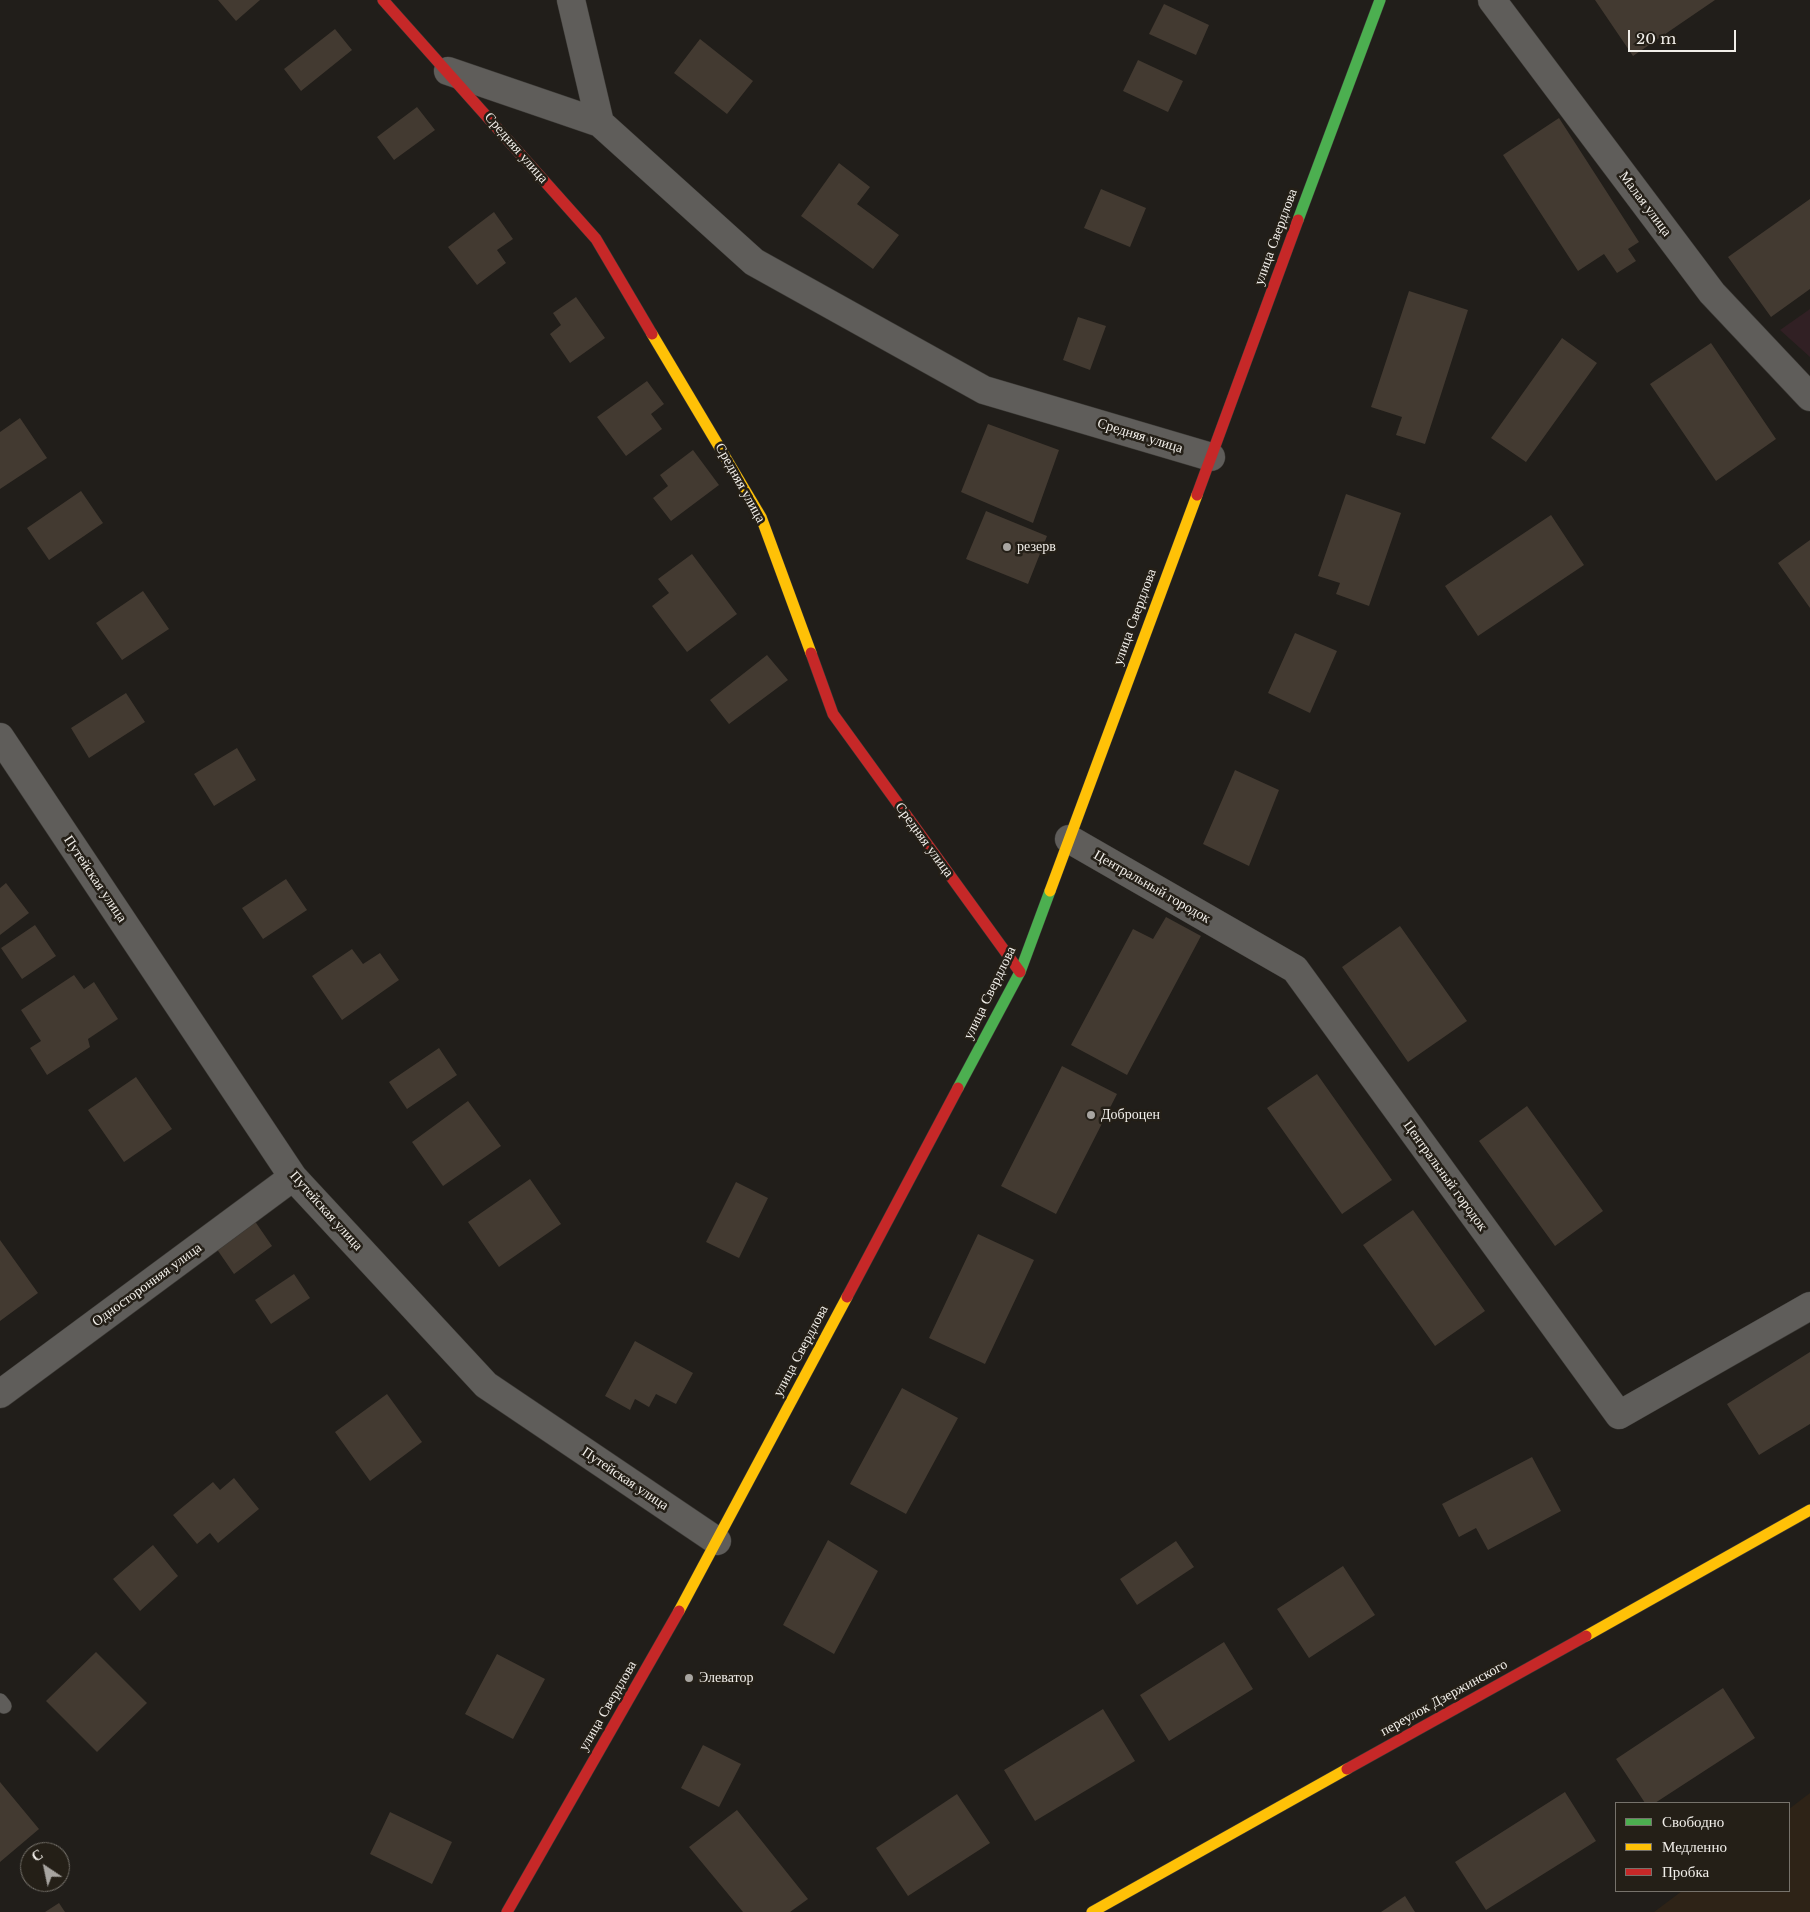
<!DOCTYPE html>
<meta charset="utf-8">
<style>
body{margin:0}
#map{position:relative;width:1810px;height:1912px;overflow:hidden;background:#211e1a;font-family:"Libre Baskerville",serif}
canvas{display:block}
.legend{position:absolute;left:1615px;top:1802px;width:175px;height:90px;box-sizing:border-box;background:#241f17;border:1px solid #76726b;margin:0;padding:6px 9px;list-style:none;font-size:15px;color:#f1eee9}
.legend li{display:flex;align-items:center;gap:10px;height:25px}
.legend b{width:25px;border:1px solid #76726b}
.north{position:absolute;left:20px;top:1842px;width:50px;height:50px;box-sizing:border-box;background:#241f17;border:1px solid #76726b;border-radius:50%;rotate:326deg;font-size:14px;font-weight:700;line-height:20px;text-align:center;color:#f1eee9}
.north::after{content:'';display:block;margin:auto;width:18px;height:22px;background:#a8a5a1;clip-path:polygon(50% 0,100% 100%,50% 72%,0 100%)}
.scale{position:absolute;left:1628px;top:30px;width:108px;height:22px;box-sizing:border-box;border:2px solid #f1eee9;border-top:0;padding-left:6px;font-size:15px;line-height:18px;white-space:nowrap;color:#f1eee9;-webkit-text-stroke:4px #241f17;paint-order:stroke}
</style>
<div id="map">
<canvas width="1810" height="1912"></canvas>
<ul class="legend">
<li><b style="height:6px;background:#4caf50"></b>Свободно</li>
<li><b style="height:6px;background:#ffc107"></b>Медленно</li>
<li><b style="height:6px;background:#c62828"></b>Пробка</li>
</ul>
<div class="north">С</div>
<div class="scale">20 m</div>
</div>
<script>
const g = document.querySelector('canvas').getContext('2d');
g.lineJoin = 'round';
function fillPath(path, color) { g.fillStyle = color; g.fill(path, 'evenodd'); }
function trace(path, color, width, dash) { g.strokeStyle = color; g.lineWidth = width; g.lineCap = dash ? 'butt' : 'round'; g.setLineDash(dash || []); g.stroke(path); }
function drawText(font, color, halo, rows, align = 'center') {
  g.font = font + ' "Libre Baskerville",serif'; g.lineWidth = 5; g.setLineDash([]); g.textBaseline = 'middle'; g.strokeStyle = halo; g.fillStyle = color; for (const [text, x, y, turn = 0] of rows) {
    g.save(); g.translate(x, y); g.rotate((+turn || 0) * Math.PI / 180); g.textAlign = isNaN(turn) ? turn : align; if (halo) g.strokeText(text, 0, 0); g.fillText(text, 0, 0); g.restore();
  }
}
fillPath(new Path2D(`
 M1810,309V357L1780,330Z`), '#312024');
fillPath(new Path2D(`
 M1810,1793V1912H1654L1682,1891H1789V1809Z`), '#2e2317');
fillPath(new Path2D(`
 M218,0H260L236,21Z
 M1595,0H1715L1633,56Z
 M1164,4L1209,25L1196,55L1149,34Z
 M335,29L352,50L301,91L284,69Z
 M700,39L753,81L727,114L674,73Z
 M1138,60L1183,81L1168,112L1123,91Z
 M417,107L435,130L394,160L377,137Z
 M1559,118L1639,242L1628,249L1636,261L1617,273L1604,254L1578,271L1503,155Z
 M839,163L870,187L857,204L899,235L873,269L801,216Z
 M1101,189L1146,208L1130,247L1084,228Z
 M1810,199V289L1771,317L1728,257Z
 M494,212L513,239L497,250L506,263L477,285L448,247Z
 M1409,291L1468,310L1425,444L1396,435L1402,417L1371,407Z
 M576,297L605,338L570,363L550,334L561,325L553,313Z
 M1078,317L1106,326L1090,370L1063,360Z
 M1562,338L1597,363L1526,462L1491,438Z
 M1711,343L1776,439L1716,481L1650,384Z
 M647,381L664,404L651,414L662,429L626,456L597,417Z
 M20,418L47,458L0,489V432Z
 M988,424L1059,450L1033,523L961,492Z
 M693,450L719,485L671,521L653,498L668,486L660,475Z
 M81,491L103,523L49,560L27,528Z
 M1346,494L1401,513L1369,606L1336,594L1340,583L1318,576Z
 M986,511L1047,536L1028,584L966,559Z
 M1551,515L1584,565L1478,636L1445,586Z
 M1810,540V608L1778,563Z
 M692,554L737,614L687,652L652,606L669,593L658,579Z
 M143,591L169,629L122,660L96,623Z
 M1295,633L1337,651L1310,713L1268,693Z
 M767,655L788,680L729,724L710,700Z
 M126,693L145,722L89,758L71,728Z
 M237,748L256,780L214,806L194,774Z
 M1235,770L1279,790L1249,866L1203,844Z
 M286,879L307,910L263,939L242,908Z
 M6,883L29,913L0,935V888Z
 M1166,917L1201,936L1127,1075L1071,1045L1133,929L1153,939Z
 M35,925L56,956L22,979L1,948Z
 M1400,926L1467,1021L1408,1062L1342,967Z
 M352,949L363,964L380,953L399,980L342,1020L312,976Z
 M74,975L84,989L94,982L118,1019L88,1039L90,1047L47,1075L30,1048L41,1041L21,1010Z
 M439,1048L457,1075L407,1109L389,1082Z
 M1062,1066L1117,1094L1056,1214L1001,1186Z
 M1317,1074L1392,1180L1342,1214L1267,1108Z
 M136,1077L172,1129L124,1162L88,1110Z
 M468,1101L501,1146L443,1186L412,1142Z
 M1527,1106L1603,1211L1555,1246L1479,1141Z
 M530,1179L561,1224L499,1267L468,1222Z
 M736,1182L768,1198L739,1258L706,1242Z
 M1413,1210L1485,1311L1435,1346L1363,1245Z
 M252,1217L272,1246L234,1274L214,1245Z
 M978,1234L1034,1260L985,1364L929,1338Z
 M0,1240L38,1293L0,1321Z
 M294,1274L310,1298L271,1324L255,1300Z
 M635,1341L693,1373L676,1404L656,1394L649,1407L635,1399L630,1410L605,1396Z
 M1810,1352V1424L1759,1455L1727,1404Z
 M902,1388L958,1418L906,1514L850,1484Z
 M387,1394L422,1442L370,1481L335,1432Z
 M1532,1457L1561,1511L1488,1550L1476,1528L1459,1537L1442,1504Z
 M234,1478L259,1509L218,1543L210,1533L197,1544L173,1515L213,1482L220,1490Z
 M828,1540L878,1571L834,1654L783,1625Z
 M1176,1541L1194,1567L1137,1605L1120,1579Z
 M153,1545L178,1576L140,1611L113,1579Z
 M1343,1566L1375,1615L1309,1658L1277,1609Z
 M1224,1642L1253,1689L1169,1741L1140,1695Z
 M96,1652L147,1703L97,1752L46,1701Z
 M497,1654L545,1679L513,1739L465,1714Z
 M1723,1688L1755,1738L1655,1803H1645L1616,1759Z
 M1103,1709L1135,1761L1035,1821L1004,1770Z
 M703,1745L741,1764L719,1807L681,1788Z
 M0,1782L39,1829L0,1862Z
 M1565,1792L1596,1841L1486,1910L1455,1862Z
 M957,1794L990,1843L908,1896L876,1848Z
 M737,1810L808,1899L790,1912H743L689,1847Z
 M390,1812L452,1842L432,1884L370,1854Z
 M1405,1896L1415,1912H1381Z
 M59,1903L65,1912H45Z`), '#433a31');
const lane = new Path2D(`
 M0,1701L4,1706`);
const street = new Path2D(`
 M571,0L600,123
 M1492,0L1712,293L1810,397
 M448,71L600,123L754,262L984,390L1211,457
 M0,737L293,1177L486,1385L717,1541
 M1069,839L1295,969L1619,1415L1810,1306
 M0,1394L293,1177`);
const fast = new Path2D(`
 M1298,220L1380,0
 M958,1088L1020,972L1050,891`);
const slow = new Path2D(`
 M652,334L761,517L811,653
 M1050,891L1197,495
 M679,1611L847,1297
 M1586,1636L1810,1510
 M1092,1912L1347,1769`);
const jam = new Path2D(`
 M383,0L596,239L652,334
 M1197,495L1298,220
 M811,653L833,714L1020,972
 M847,1297L958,1088
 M1347,1769L1586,1636
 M507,1912L679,1611`);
trace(lane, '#3c3a36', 16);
trace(street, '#3c3a36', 29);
trace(fast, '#3c3a36', 12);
trace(slow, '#3c3a36', 12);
trace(jam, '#3c3a36', 12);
trace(lane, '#5f5d5a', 15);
trace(street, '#5f5d5a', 28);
trace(fast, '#4caf50', 11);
trace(slow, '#ffc107', 11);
trace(jam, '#c62828', 11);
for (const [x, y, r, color] of [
 [1007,547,5,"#a8a5a1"],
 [1091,1115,5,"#a8a5a1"],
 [689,1678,5,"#a8a5a1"]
]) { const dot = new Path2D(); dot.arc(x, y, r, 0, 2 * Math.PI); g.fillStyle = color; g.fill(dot); trace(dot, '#241f17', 2); }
drawText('14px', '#f1eee9', '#241f17', [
 ["Средняя улица",516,148,49],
 ["Малая улица",1645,204,53],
 ["улица Свердлова",1276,237,-70],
 ["Средняя улица",1140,436,17],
 ["Средняя улица",740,483,61],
 ["улица Свердлова",1135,617,-70],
 ["Средняя улица",924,840,54],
 ["Путейская улица",95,879,56],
 ["Центральный городок",1152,887,30],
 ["улица Свердлова",990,993,-64],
 ["Центральный городок",1445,1176,54],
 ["Путейская улица",326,1211,48],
 ["Односторонняя улица",147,1285,-36],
 ["улица Свердлова",801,1351,-62],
 ["Путейская улица",625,1479,34],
 ["переулок Дзержинского",1444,1698,-29],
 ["улица Свердлова",608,1706,-60]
]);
drawText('14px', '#f1eee9', '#241f17', [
 ["резерв",1017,547],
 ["Доброцен",1101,1115],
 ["Элеватор",699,1678]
], 'left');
</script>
